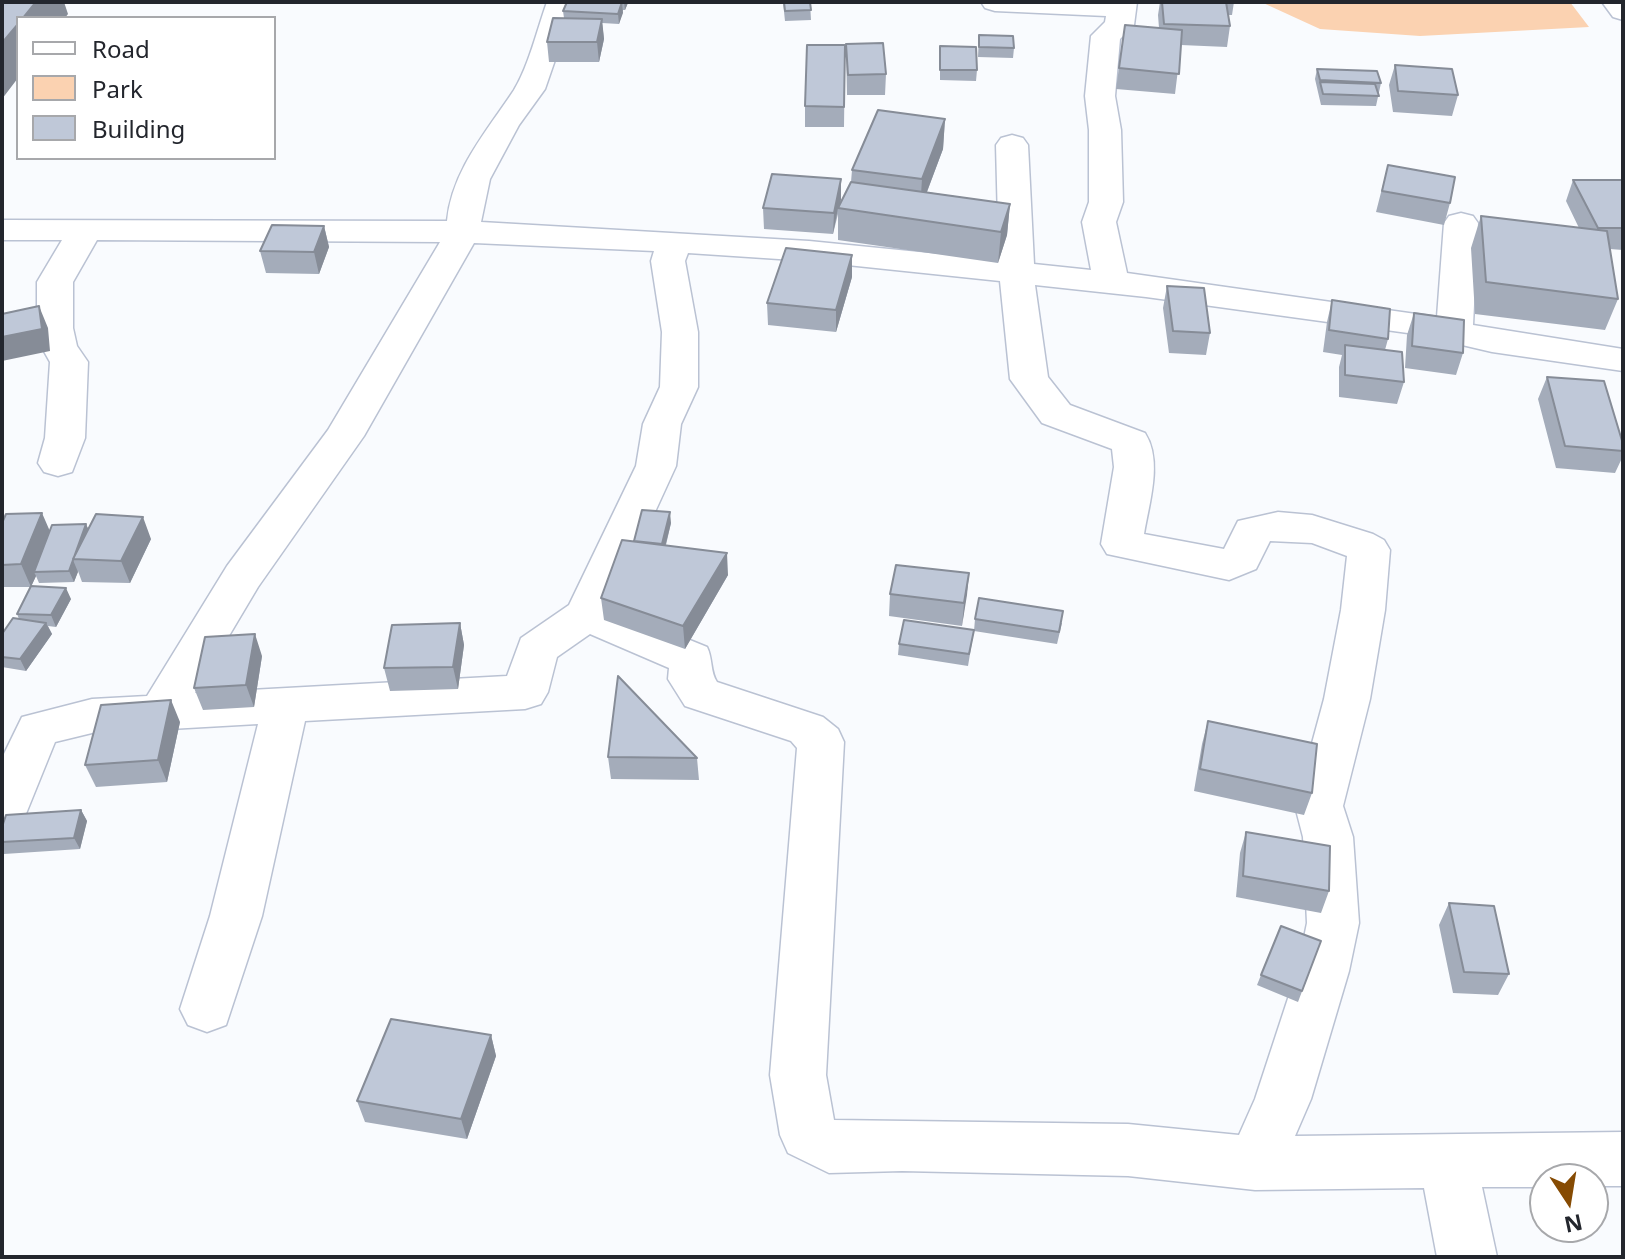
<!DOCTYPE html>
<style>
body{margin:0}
#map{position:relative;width:1625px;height:1259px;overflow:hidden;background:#f9fbfe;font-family:"Noto Sans",sans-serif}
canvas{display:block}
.frame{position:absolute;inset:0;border:4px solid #23262d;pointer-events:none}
.legend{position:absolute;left:16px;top:16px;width:260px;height:144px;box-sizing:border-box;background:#fff;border:2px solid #a7a8ab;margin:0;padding:10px 14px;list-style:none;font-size:24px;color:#23262d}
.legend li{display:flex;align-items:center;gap:16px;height:40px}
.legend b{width:40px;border:2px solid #a7a8ab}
.north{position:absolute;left:1529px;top:1163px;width:80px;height:80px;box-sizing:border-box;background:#fff;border:2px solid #a7a8ab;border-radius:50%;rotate:168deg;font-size:22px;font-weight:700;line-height:32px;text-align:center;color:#23262d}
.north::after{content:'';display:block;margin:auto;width:28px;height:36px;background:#864b03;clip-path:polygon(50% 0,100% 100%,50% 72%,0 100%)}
</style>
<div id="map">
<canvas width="1625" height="1259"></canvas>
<div class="frame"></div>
<ul class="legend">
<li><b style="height:10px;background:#fff"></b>Road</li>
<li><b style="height:22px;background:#fbd2b1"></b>Park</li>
<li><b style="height:22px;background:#bfc8d8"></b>Building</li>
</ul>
<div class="north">N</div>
</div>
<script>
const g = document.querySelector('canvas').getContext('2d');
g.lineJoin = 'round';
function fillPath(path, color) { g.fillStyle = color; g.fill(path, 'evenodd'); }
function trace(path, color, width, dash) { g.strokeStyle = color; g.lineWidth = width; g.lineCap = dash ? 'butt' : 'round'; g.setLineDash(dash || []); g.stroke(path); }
fillPath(new Path2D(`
 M1261,2H1570L1589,27L1420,36L1320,29Z`), '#fbd2b1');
const street = new Path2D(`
 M547,2H575L545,89L519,125L490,179L481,222L809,241L999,260L996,145L1001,138L1012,135L1023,138L1028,145L1034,264L1091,270L1082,222L1089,202V130L1085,96L1091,36L1105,22L1106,16L995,11L985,8L981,2H1137L1134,25L1120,39L1115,96L1121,130L1123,202L1116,222L1127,273L1437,317L1444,223L1449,216L1461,213L1473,216L1478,223L1473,325L1623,349V371L1492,352L1415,334L1146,297L1035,285L1048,377L1070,405L1145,433C1163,461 1149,503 1144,534L1224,549L1238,521L1278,512L1312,515L1373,534L1384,540L1390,550L1385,610L1370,699L1343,806L1353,837L1359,923L1349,971L1311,1099L1295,1136L1623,1132V1186H1593V1179H1545V1187H1482L1497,1257H1437L1424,1188L1255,1190L1128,1176L902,1171L829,1173L788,1153L780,1135L770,1075L797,748L791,741L685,706L668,679L669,668L590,634L557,657L548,692L541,704L525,709L305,721L262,916L226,1025L207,1032L188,1025L180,1009L210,916L258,724L170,729L159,732L152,730L92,733L55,742L19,831L2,836V758L22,717L92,699L147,696L227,566L328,430L440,242L97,240L73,282V328L77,346L88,362L85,438L72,472L58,476L44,472L38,463L45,438L50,362L41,346L37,328V282L62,240H2V220L447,221C452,170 487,131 514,90C529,65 537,30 547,2ZM474,243L654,251L651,261L662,332L660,387L643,424L636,466L569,605L521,638L507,676L195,693L258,587L364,436ZM688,253L809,261L1000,281L1010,379L1042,423L1112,449L1114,467L1101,544L1107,554L1229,580L1256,569L1270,541L1312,543L1347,556L1341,610L1324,699L1295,806L1303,837L1307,923L1297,971L1255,1099L1239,1135L1128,1124L834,1120L826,1075L844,742L838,729L823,717L717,682C710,672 713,659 707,647L611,608L676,466L681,424L698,387V332L685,261Z
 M1602,2H1623V20L1613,17Z`);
trace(street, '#bac2d3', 3);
fillPath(street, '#fff');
fillPath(new Path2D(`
 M566,2H628L625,10H623L619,24L602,23L604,39L599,62H549L547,42L564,18L563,11Z
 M783,2H810L811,20L785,21Z
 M1160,2H1234L1232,15H1228L1230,26L1227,47L1181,45L1175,94L1116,89L1125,25L1159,28L1158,15Z
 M979,35L1014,48L1013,58L978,57Z
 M846,44L886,74L885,95H847Z
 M845,45L844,127H805V106Z
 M940,46L977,70L976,81L940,80Z
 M1395,65L1458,95L1452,116L1393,112L1389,85Z
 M1317,69L1381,83L1376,106L1321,105L1315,79Z
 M945,119L943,149L927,192L1010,204L1007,235L998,263L838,240V214L833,234L764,229L763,208L841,179L840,203L851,182L852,170Z
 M1388,165L1450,203L1444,225L1376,212Z
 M1573,180H1623V250L1610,249L1618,299L1605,330L1475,314L1471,248L1481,216L1579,228L1566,201Z
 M324,226L329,247L319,274L266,273L260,251Z
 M852,277L836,332L768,325L767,303Z
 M1167,286L1210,333L1206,355L1169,353L1163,308Z
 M1332,300L1388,339L1385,350L1404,382L1397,404L1339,397V367L1342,355L1323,352L1327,322Z
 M1414,313L1463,353L1456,375L1405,368L1407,335Z
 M1547,377L1623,444V456L1615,473L1556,468L1538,399Z
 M2,518L3,520L50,530L86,524L88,529L151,539L130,583L82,582L78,571L74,582L39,583L36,576L31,586L71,599L56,627L48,626L52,634L26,671L2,667V634L19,619L17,614L31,587H2Z
 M671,523L666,545L728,575L685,649L604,620L601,598L634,541Z
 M969,573L962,626L889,616L890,594Z
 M975,619L1062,623L1057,644L974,631Z
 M460,623L464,645L458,689L390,691L384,668Z
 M974,630L968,666L898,655L899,644Z
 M262,656L254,707L203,710L194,688Z
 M1208,721L1312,793L1304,815L1194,791L1202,744Z
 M180,722L167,782L96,787L85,765Z
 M608,757L697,758L699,780L611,779Z
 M81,810L87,821L80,849L4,854L2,851V827Z
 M1246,832L1329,891L1321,913L1236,897L1240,853Z
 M1449,903L1509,974L1498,995L1453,993L1439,925Z
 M1321,941L1298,1002L1257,985L1261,975Z
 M491,1035L496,1056L467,1139L365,1122L357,1101Z`), '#a4acba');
fillPath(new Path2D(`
 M36,2H64L68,14L65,18H23Z
 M622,2L623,13L619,24L618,14Z
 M624,2H628V3L625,10Z
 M602,19L604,39L599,62L597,42Z
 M18,24V78L2,99V43Z
 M945,119L943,149L920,210L922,179Z
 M841,179V200L839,208H838L833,234L834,213Z
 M1010,204L1007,235L998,263L1001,232Z
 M324,226L329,247L319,274L314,252Z
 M852,255V277L836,332V310Z
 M39,306L48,328L50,351L2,361V337Z
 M670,512L671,523L663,555L662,544Z
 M42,513L52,536L34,572L36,576L31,587L21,564Z
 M143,517L151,539L130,583L121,561Z
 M86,524L91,535L73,559Z
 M727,553L728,575L685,649L683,626Z
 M73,560L78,572L74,582L69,571Z
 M969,573L967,595L962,626L964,603Z
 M66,588L71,599L56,627L51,615Z
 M46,623L52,634L26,671L20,659Z
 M460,623L464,645L458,689L453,667Z
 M255,634L262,656L254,707L246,685Z
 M171,700L180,722L167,782L158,760Z
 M81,810L87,821L80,849L74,838Z
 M491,1035L496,1056L467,1139L461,1119Z`), '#868c97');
const building = new Path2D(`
 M2,2H36L23,18H18V24L2,43Z
 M567,2H622L618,14L563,11Z
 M784,2H810L811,10L785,11Z
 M1162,2H1226L1230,26L1164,24Z
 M553,18L602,19L597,42H547Z
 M1125,25L1182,30L1179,74L1119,68Z
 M979,35L1013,36L1014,48L979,47Z
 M883,43L886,74L848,75L846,44Z
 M807,45H845L844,107L805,106Z
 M940,46L976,47L977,70H940Z
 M1395,65L1452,69L1458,95L1398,91Z
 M1317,69L1377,71L1381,83L1320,80Z
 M1320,82L1375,84L1379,96L1323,94Z
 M878,110L945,119L922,179L852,170Z
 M1388,165L1455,177L1450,203L1382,191Z
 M772,174L841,179L834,213L763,208Z
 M1573,180H1623V228H1598Z
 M851,182L1010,204L1001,232L838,208Z
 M1481,216L1607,231L1618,299L1486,282Z
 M272,225L324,226L314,252L260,251Z
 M786,248L852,255L836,310L767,303Z
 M1167,286L1204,288L1210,333L1173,331Z
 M1332,300L1390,309L1388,339L1329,330Z
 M39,306L42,329L2,337V314Z
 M1414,313L1464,320L1463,353L1412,346Z
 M1345,345L1402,352L1404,382L1345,375Z
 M1547,377L1604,381L1623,444V451L1565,446Z
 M642,510L670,512L662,544L634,541Z
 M42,513L21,564L2,565V523L6,514Z
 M96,514L143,517L121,561L73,559Z
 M86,524L69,571L34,572L52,525Z
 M622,540L727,553L683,626L601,598Z
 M896,565L969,573L964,603L890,594Z
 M31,586L66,588L51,615L17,614Z
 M979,598L1063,611L1059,632L975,619Z
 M13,618L46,623L20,659L2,657V634Z
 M904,620L974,630L969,654L899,644Z
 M460,623L453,667L384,668L392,625Z
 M255,634L246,685L194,688L205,637Z
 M618,676L697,758L608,757Z
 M171,700L158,760L85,765L101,705Z
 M1208,721L1317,744L1312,793L1200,769Z
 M81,810L74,838L2,842V827L6,815Z
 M1246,832L1330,846L1329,891L1243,876Z
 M1449,903L1494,906L1509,974L1464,972Z
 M1281,926L1321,941L1302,991L1261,975Z
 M391,1019L491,1035L461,1119L357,1101Z`);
fillPath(building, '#bfc8d8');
trace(building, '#868c97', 2);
</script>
